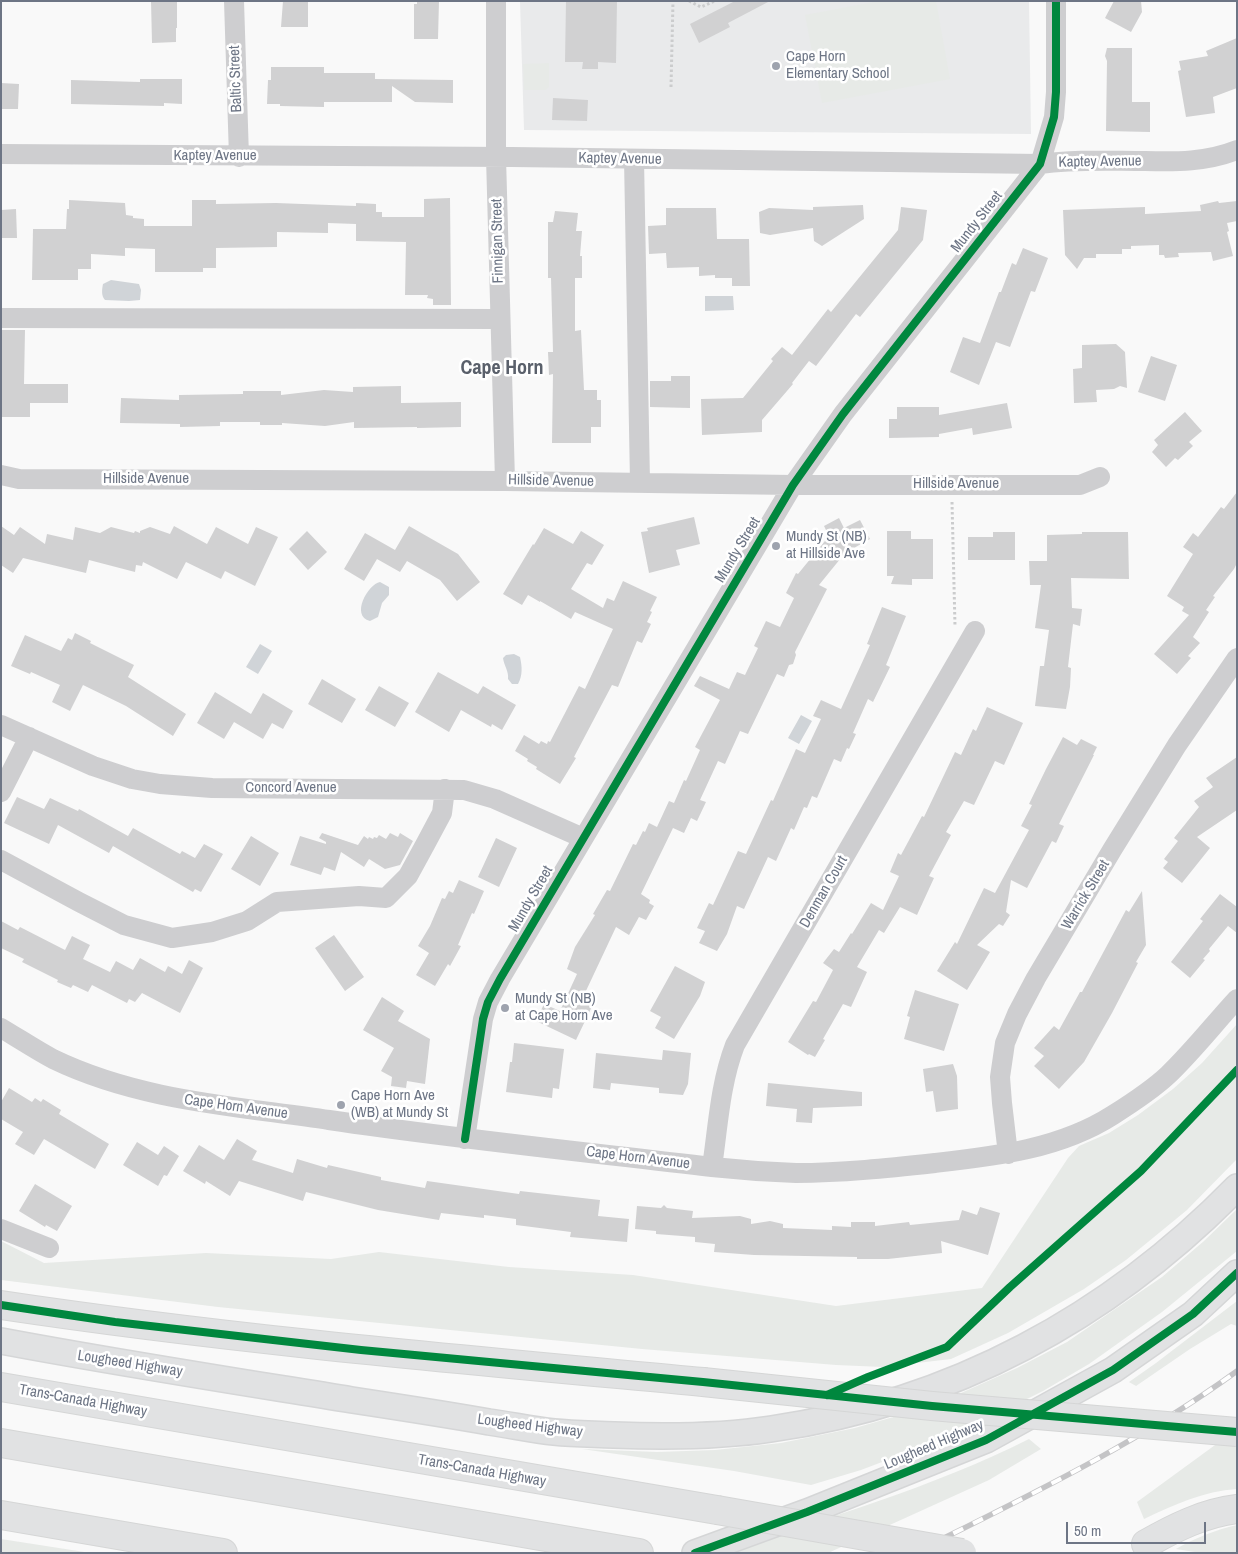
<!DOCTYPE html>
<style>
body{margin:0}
#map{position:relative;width:1238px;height:1554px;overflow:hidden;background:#f9f9f9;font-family:"Archivo Narrow",sans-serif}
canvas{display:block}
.frame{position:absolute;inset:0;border:2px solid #6d7585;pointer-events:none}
.scale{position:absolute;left:1066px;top:1522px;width:140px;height:22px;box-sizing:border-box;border:2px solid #6d7585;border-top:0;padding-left:6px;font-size:15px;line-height:18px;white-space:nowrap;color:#6d7585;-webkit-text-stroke:4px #fff;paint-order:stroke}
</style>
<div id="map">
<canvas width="1238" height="1554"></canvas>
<div class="frame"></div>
<div class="scale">50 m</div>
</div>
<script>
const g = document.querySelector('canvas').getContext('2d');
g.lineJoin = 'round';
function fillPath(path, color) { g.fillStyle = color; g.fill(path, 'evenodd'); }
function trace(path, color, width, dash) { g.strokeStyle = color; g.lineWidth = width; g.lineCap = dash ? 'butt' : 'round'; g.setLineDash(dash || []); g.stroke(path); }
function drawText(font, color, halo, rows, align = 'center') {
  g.font = font + ' "Archivo Narrow",sans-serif'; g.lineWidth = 5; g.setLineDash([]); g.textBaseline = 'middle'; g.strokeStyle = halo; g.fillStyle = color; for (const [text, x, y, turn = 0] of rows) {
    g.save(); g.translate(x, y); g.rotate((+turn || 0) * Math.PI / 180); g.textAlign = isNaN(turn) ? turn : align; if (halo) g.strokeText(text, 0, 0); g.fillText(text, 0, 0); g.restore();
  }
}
fillPath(new Path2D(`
 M520,1H1029L1031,134L524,130Z`), '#e9eaeb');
fillPath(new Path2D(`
 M879,1H936L950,79L822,103L805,15Z
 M549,63V87L545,90H524L523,64Z
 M1237,1024V1159L1187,1210L1126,1260L1084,1289L1008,1333L951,1359L883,1367L836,1365L642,1349L218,1307L1,1280V1241L44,1263L206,1253L331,1259L379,1252L509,1267L633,1275L836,1306L982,1288L1068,1158L1079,1146L1109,1133L1138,1115L1173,1089L1202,1063Z
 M1237,1209V1251L1162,1312L1089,1364L1043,1391L975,1425L940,1440L861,1470L811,1485L734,1471L582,1449L657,1452L715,1450L781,1443L855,1428L932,1406L1017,1368L1067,1342L1162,1277L1204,1241Z
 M1237,1301V1326L1231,1324L1190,1349L1136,1386L1129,1382L1156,1363Z
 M1237,1429V1489C1204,1491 1173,1505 1144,1519L1137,1502Z
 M1029,1439L1041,1449L989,1480L828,1553H723C825,1518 932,1488 1029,1439Z
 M1237,1525V1553H1201L1176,1549C1195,1538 1215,1530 1237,1525Z
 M1,1539L91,1553H1Z`), '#e7eae7');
fillPath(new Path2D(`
 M111,280L139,284L141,290L140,300L129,301L105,300C101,296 102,289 103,284Z
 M705,296H733L734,310L705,311Z
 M380,582L389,587V595L382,603L378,617L370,621C350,616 368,584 380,582Z
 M260,644L272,651L258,674L246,667Z
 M514,654L520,657C522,666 523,675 518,684H512L508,679C509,671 504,666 503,658L506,655Z
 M801,715L812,721L799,744L788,738Z`), '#d0d4d8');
fillPath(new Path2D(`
 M151,1H177V28H176V42L152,43Z
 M283,1H308V27H281Z
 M417,1H439L438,39H414V4H417Z
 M566,1H617L616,63L598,62V69H582L583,62H565Z
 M735,1H770L728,23L730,27L699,43L690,24Z
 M1114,1H1141L1142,12L1131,32L1105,18Z
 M1237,38V88L1213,97L1215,113L1186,117L1178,71L1181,70L1179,61L1208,56L1206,51Z
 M1107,48H1132V102H1150V132L1106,131L1107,61L1105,56Z
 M271,67H324V73H375V79L453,80V103L415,102L392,86V102H324V107L280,106V104H267L268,80H271Z
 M140,79H182V104L164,103V106L71,104V80L140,82Z
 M1,83L19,84L18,109H1Z
 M553,98L588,100L587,121L552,120Z
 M450,198L451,305H433V299L427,298L428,295H405L406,242L356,241V224L328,223V233L277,232V247L216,248V268H203V272H155V249L125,248V256L91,254V269H78V280H32L33,229H66L67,209H69V200L125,203L126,215L133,216V218L144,219V226H192V200H216V204L276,203L356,206V203L376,204V212H382V217H424V199Z
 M1218,201L1219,203L1237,201V221L1227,223L1229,231L1227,232L1233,256L1213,261L1211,252L1178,253L1179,257L1165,258L1164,255H1159V245L1131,246V249H1122V254H1096V258H1084L1077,269L1065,255L1063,210L1145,207V214L1201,211L1200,205Z
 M863,205L864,219L822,246L814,241L813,228L770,235L760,233L759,212L769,208L813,210V207Z
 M901,207L927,210L923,240L860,317L856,314L816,366L809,361L792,383L793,384L762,420V432L702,435L701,399L743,398L773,361L771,359L782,347L792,355L828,309L831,312L898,230Z
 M666,208H716L717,239H749L750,286H732V278H715V275L699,276V267L667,268L666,253L649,254L648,226L666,225Z
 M16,209L17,238H1V210Z
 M555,211L578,213L576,231H582L580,256H582V278H575V331L581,330L584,390H597V400H601V427H591V443H552L553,374L549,375L548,352H553L551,278H548V222H553Z
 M1023,248L1048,258L1035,292L1031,291L1010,347L996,342L979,385L950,372L963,337L980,343L999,292H1001L1012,263L1016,265Z
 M1,330H25L24,384H68V403H30V417H1Z
 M1116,344L1125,352L1127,388L1120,386L1114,389L1096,390L1097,402L1074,403L1073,369L1082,368V345Z
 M1151,356L1177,365L1165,401L1138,392Z
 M671,376H690V408L650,407V381H671Z
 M401,386V403L461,402V427L417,428V427L354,428V422L325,426L282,423V425H260V422H220V426L180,427V424L120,423L121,398L179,400V395L243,394V391H281V395L324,390L353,392V387Z
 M1007,403L1012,428L973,435L972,428L939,434V437L889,438V419H897V407H939V415Z
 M1185,412L1202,431L1189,442L1193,446L1178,460L1175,458L1166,467L1152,452L1158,445L1154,440Z
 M1237,492V563L1234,569L1213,596L1215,597L1206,610L1209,612L1193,637L1200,643L1188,656L1191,658L1177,674L1154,654L1189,615L1182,611L1184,607L1167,596L1193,554L1183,547L1193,533L1198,537L1221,507L1224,509Z
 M694,517L700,544L676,550L680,565L649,573L641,532L648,531L647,528Z
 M839,518L844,528L860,520L870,539L845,553L819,585L827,589L795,652L796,655L793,664L789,665L784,677L777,674L748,734L740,731L725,764L718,761L700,800L706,802L697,821L691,818L684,833L673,828L641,894L650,900L649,903L654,906L646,920L639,917L629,935L616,927L585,993L596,998L576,1040L536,1021L544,1004L560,1011L577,974L567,969L575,947L595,915L593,914L607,890L610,891L633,844L636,845L643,831L645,832L649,823L657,827L669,801L674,803L684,780L686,781L700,750L695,747L720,700L694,686L700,676L729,689L737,672L745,675L758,648L754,646L766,621L780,627L794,598L786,593L796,573L798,574L829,536L824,526Z
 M1,526L14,535L20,527L45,544L47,534L73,540L75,527L100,533L111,527L134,533L135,531L140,533V531L150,527L170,534L174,526L207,544L216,527L248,544L256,527L278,537L255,586L225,571L221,579L186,562L177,579L143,562L142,566L136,565L135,572L89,560L86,573L23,558L13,573L1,565Z
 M409,526L458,554L480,582L457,601L440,580L407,561L400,572L377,559L364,581L344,569L365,533L395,550Z
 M544,528L573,544L581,531L604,545L592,565L587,563L571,589L603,608L607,598L614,601L623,581L657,597L650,611L652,612L647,622L651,624L642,643L637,641L618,687L612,685L574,757L576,758L560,784L536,769L537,767L527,761L528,759L515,751L524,735L539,744L541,741L547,744L548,741L550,742L579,686L585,689L613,629L575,612L571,619L540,601V602L528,595L522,605L503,594L533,544L534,545Z
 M307,531L327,552L308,570L289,549Z
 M887,531H911V539H933V579H912V585L891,584L894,576H887Z
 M993,532H1015V560H968V537H993Z
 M1082,532H1128L1129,579L1071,578L1072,608L1082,609L1080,626L1073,624L1068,667L1071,668L1070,687L1066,709L1035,706L1040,666H1044L1049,630L1035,628L1041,585H1030L1029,561H1047V535L1082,534Z
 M882,607L906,616L886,665L890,667L873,702L868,699L853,733L856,734L849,749L847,748L841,762L834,759L817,798L812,796L807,808L804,807L794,830L791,828L776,861L768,857L744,909L737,906L727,934L717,951L699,943L705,931L697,928L709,903L713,905L738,851L746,854L771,800L773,801L796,749L805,753L821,719L813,716L821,700L841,709L870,645L867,644Z
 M75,633L91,641L90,643L134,665L128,677L186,714L173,736L126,706L83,685L70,711L52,702L60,685L31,672L30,674L11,666L25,635L61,651L68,638L72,640Z
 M438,672L478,694L483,686L516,705L502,730L492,724L491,727L461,710L449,732L415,712Z
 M322,679L356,699L342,723L308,704Z
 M379,686L409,703L395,727L365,710Z
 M215,692L251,714L263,693L293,711L283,729L272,723L263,739L234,722L224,739L197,723Z
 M987,707L1023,723L1004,765L995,761L974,805L964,801L946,832L951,835L929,876L934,878L917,915L900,907L884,933L879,930L857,967L867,972L851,1007L843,1004L823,1039L825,1040L815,1057L809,1054L808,1055L788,1042L813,1001L816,1002L833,970L823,963L834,949L839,952L851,933L852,934L871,903L883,910L899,876L890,872L898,853L901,855L922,816L924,817L955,752L961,755L973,729L976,731Z
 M1063,737L1077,745L1081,739L1097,747L1093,755H1094L1059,824L1064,826L1056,843L1052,841L1027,888L1011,880L1006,912L1010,915L1003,926L999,924L977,945L990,952L967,990L937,971L955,942L957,944L984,888L995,893L1029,830L1021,826L1032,805L1029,804L1046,769Z
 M1237,757V810L1197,837L1210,848L1182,883L1163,868L1168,862L1164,859L1178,841L1174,838L1199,807L1194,801L1213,787L1206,778Z
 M17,797L44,809L50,798L78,811L79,809L128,836L133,828L180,854L182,851L195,858L204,844L223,854L201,892L195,889L193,892L113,846L109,853L58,825L49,844L4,823Z
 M322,833L358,845L364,836L368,839L369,837L373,839L374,837L377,838L379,835L386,839L390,833L398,837L400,833L413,841L400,865L385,869L369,859L364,867L341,852L335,871L324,867L321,875L290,865L300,836L326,844V842L319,838Z
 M251,836L279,853L260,886L231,869Z
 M496,838L517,848L499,887L478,877Z
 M459,880L484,891L474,914L472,913L458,945L461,946L450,966L448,964L435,986L416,975L429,953L418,946L430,926L442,898L445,899L449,891L453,893Z
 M1142,891L1146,945L1136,962L1138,963L1112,1013L1084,1062L1059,1089L1034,1066L1044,1056L1034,1048L1054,1026L1059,1030L1080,992H1082L1126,910L1129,912Z
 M1220,894L1237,907V933L1228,926L1209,949L1210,951L1203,959L1205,960L1190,978L1171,962L1203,921L1200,919Z
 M1,921L18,930L20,927L65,950L72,936L90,945L83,959L110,972L116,961L133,970L140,958L165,972L168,966L182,974L189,960L203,968L180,1013L142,993L135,1002L129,999L127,1003L92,985L88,992L73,985L71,988L57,982L58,980L22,962L24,959L1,948Z
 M334,935L364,977L345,991L315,948Z
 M675,966L705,982L700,996L674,1039L655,1028L661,1017L650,1011Z
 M915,990L959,1004L944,1051L904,1039L910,1017L907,1016Z
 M382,997L404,1011L398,1021L430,1039L425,1084L407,1081L406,1088L391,1086L392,1077L381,1071L394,1048L363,1030Z
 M514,1043L564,1049L559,1089L553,1088L552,1098L506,1092L510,1062H512Z
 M663,1050L691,1053L688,1084L683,1095L659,1093V1088L611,1083L610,1090L593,1088L596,1053L662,1060Z
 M953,1064L957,1076L958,1109L936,1112L933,1091L926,1092L923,1069Z
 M768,1083L862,1092V1106L813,1108L812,1123L796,1122L797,1109L766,1106Z
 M9,1088L32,1102L35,1098L41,1102L43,1099L61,1110L59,1114L109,1144L95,1169L44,1139L34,1155L15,1144L23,1132L1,1119V1102Z
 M237,1139L257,1151L252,1160L293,1173L297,1159L327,1168L328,1165L381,1177V1180L425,1188L427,1181L519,1194L520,1191L600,1200L598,1216L629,1219L627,1242L570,1237L571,1232L516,1225V1219L484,1215V1218L441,1213L439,1220L378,1210L306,1192L303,1201L239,1181L230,1196L206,1181L205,1184L183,1171L199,1145L224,1160Z
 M137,1142L158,1155L164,1146L179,1156L167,1176L164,1175L158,1186L123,1165Z
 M35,1184L72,1206L57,1231L46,1225L45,1227L19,1211Z
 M664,1205L667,1208L693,1211L692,1218L740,1216L751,1219V1224L770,1221L783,1224V1228L832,1230V1226L851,1227V1222H875V1226L909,1222L910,1225L959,1220L962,1210L977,1215L980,1207L1000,1213L988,1255L941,1241L942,1253L888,1259H857V1257L754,1255L714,1252L715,1244L695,1242V1237L656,1234V1231L635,1229L637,1206L661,1208Z`), '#d1d1d2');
const major = new Path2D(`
 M1,1341C118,1363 235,1381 352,1400C398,1407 444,1414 489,1422C511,1425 533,1430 554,1432C574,1434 594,1434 614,1435C666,1437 719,1437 771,1429C952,1403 1110,1317 1237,1187
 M695,1553L807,1512L986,1440L1113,1370L1193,1314L1237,1273`);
const highway = new Path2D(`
 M1,1305C234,1340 468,1360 703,1382
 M1,1387L717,1510
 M1,1443L639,1553
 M1,1515L223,1553
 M1146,1544C1174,1528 1204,1513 1237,1509`);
trace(major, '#d5d6d7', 28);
trace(highway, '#d5d6d6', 30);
trace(new Path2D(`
 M689,1L701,7L715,1
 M671,87L673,1
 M952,502L955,626`), '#cbcccd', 3, [2.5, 2.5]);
trace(new Path2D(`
 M234,1L239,157
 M496,1V157L505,481
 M1,154L512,157L1040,164C1075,159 1110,161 1145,161C1176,162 1207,162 1237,150
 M634,159L640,482
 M1,318L500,319
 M1,475L19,479L505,481L793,485H1080L1100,477
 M1,725L93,766L132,779L160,784L212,788L464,790L495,799L583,838
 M1,792L29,737
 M1,860L79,902L124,925L172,938L212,932L247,921L277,902L359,896L386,898L408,876L426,843L442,813L445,789
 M1,1028C18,1038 36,1050 53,1059C140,1101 236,1106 329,1120C457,1139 585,1152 712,1167C740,1170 768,1172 796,1173C842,1173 889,1168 935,1163C997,1156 1060,1149 1113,1115C1132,1103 1152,1090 1168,1075C1193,1051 1214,1024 1237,999
 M465,1139L483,1019L488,1002L500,979L793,485L843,414L1040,164L1054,117L1056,92V1
 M1008,1154L1002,1103L1000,1077L1005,1043L1017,1014L1036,978L1112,850L1177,745L1237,658
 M712,1167C718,1127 720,1084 735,1045L975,631
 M1,1229L49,1248`), '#ceced0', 20);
trace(major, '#e1e2e3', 25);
trace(highway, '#e1e2e3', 28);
const rail = new Path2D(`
 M914,1553C1024,1498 1137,1444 1237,1371`);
trace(rail, '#c4c4c6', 5.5);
trace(rail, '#fff', 4, [11]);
const highwayBridge = new Path2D(`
 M703,1382L932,1406L1237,1432
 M717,1510L962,1553`);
trace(highwayBridge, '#d5d6d6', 30, []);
trace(highwayBridge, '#e1e2e3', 28);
trace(new Path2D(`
 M465,1139L483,1019L488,1002L500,979L793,485L843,414L1040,164L1054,117L1056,92V1
 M1,1305L115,1322L361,1350L703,1382L932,1406L1237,1432
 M827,1395L868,1377L947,1347L1010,1287L1141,1171L1237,1070
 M695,1553L807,1512L986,1440L1113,1370L1193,1314L1237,1273`), '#00873e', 8);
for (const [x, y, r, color] of [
 [776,66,5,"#9ea3ae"],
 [776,546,5,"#9ea3ae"],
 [505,1008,5,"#9ea3ae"],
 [341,1105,5,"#9ea3ae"]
]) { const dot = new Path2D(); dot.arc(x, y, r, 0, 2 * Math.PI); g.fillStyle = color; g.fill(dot); trace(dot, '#fff', 2); }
drawText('15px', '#6d7585', '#fff', [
 ["Cape Horn",786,57],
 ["Elementary School",786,74],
 ["Mundy St (NB)",786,537],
 ["at Hillside Ave",786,554],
 ["Mundy St (NB)",515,999],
 ["at Cape Horn Ave",515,1016],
 ["Cape Horn Ave",351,1096],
 ["(WB) at Mundy St",351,1113]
], 'left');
drawText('15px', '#6d7585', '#fff', [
 ["Baltic Street",236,79,-92],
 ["Kaptey Avenue",215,156],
 ["Kaptey Avenue",620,159,1],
 ["Kaptey Avenue",1100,162,-1],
 ["Mundy Street",977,222,-52],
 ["Finnigan Street",498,241,-91],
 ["Hillside Avenue",146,479],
 ["Hillside Avenue",551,481,1],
 ["Hillside Avenue",956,484],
 ["Mundy Street",738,550,-59],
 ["Concord Avenue",291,788],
 ["Denman Court",824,892,-60],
 ["Warrick Street",1086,895,-59],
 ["Mundy Street",531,899,-60],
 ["Cape Horn Avenue",236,1107,8],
 ["Cape Horn Avenue",638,1158,7],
 ["Lougheed Highway",130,1364,9],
 ["Trans-Canada Highway",83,1401,10],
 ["Lougheed Highway",530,1426,7],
 ["Lougheed Highway",934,1445,-23],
 ["Trans-Canada Highway",482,1471,10]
]);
drawText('bold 20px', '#5a606b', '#fff', [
 ["Cape Horn",502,369]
]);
</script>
